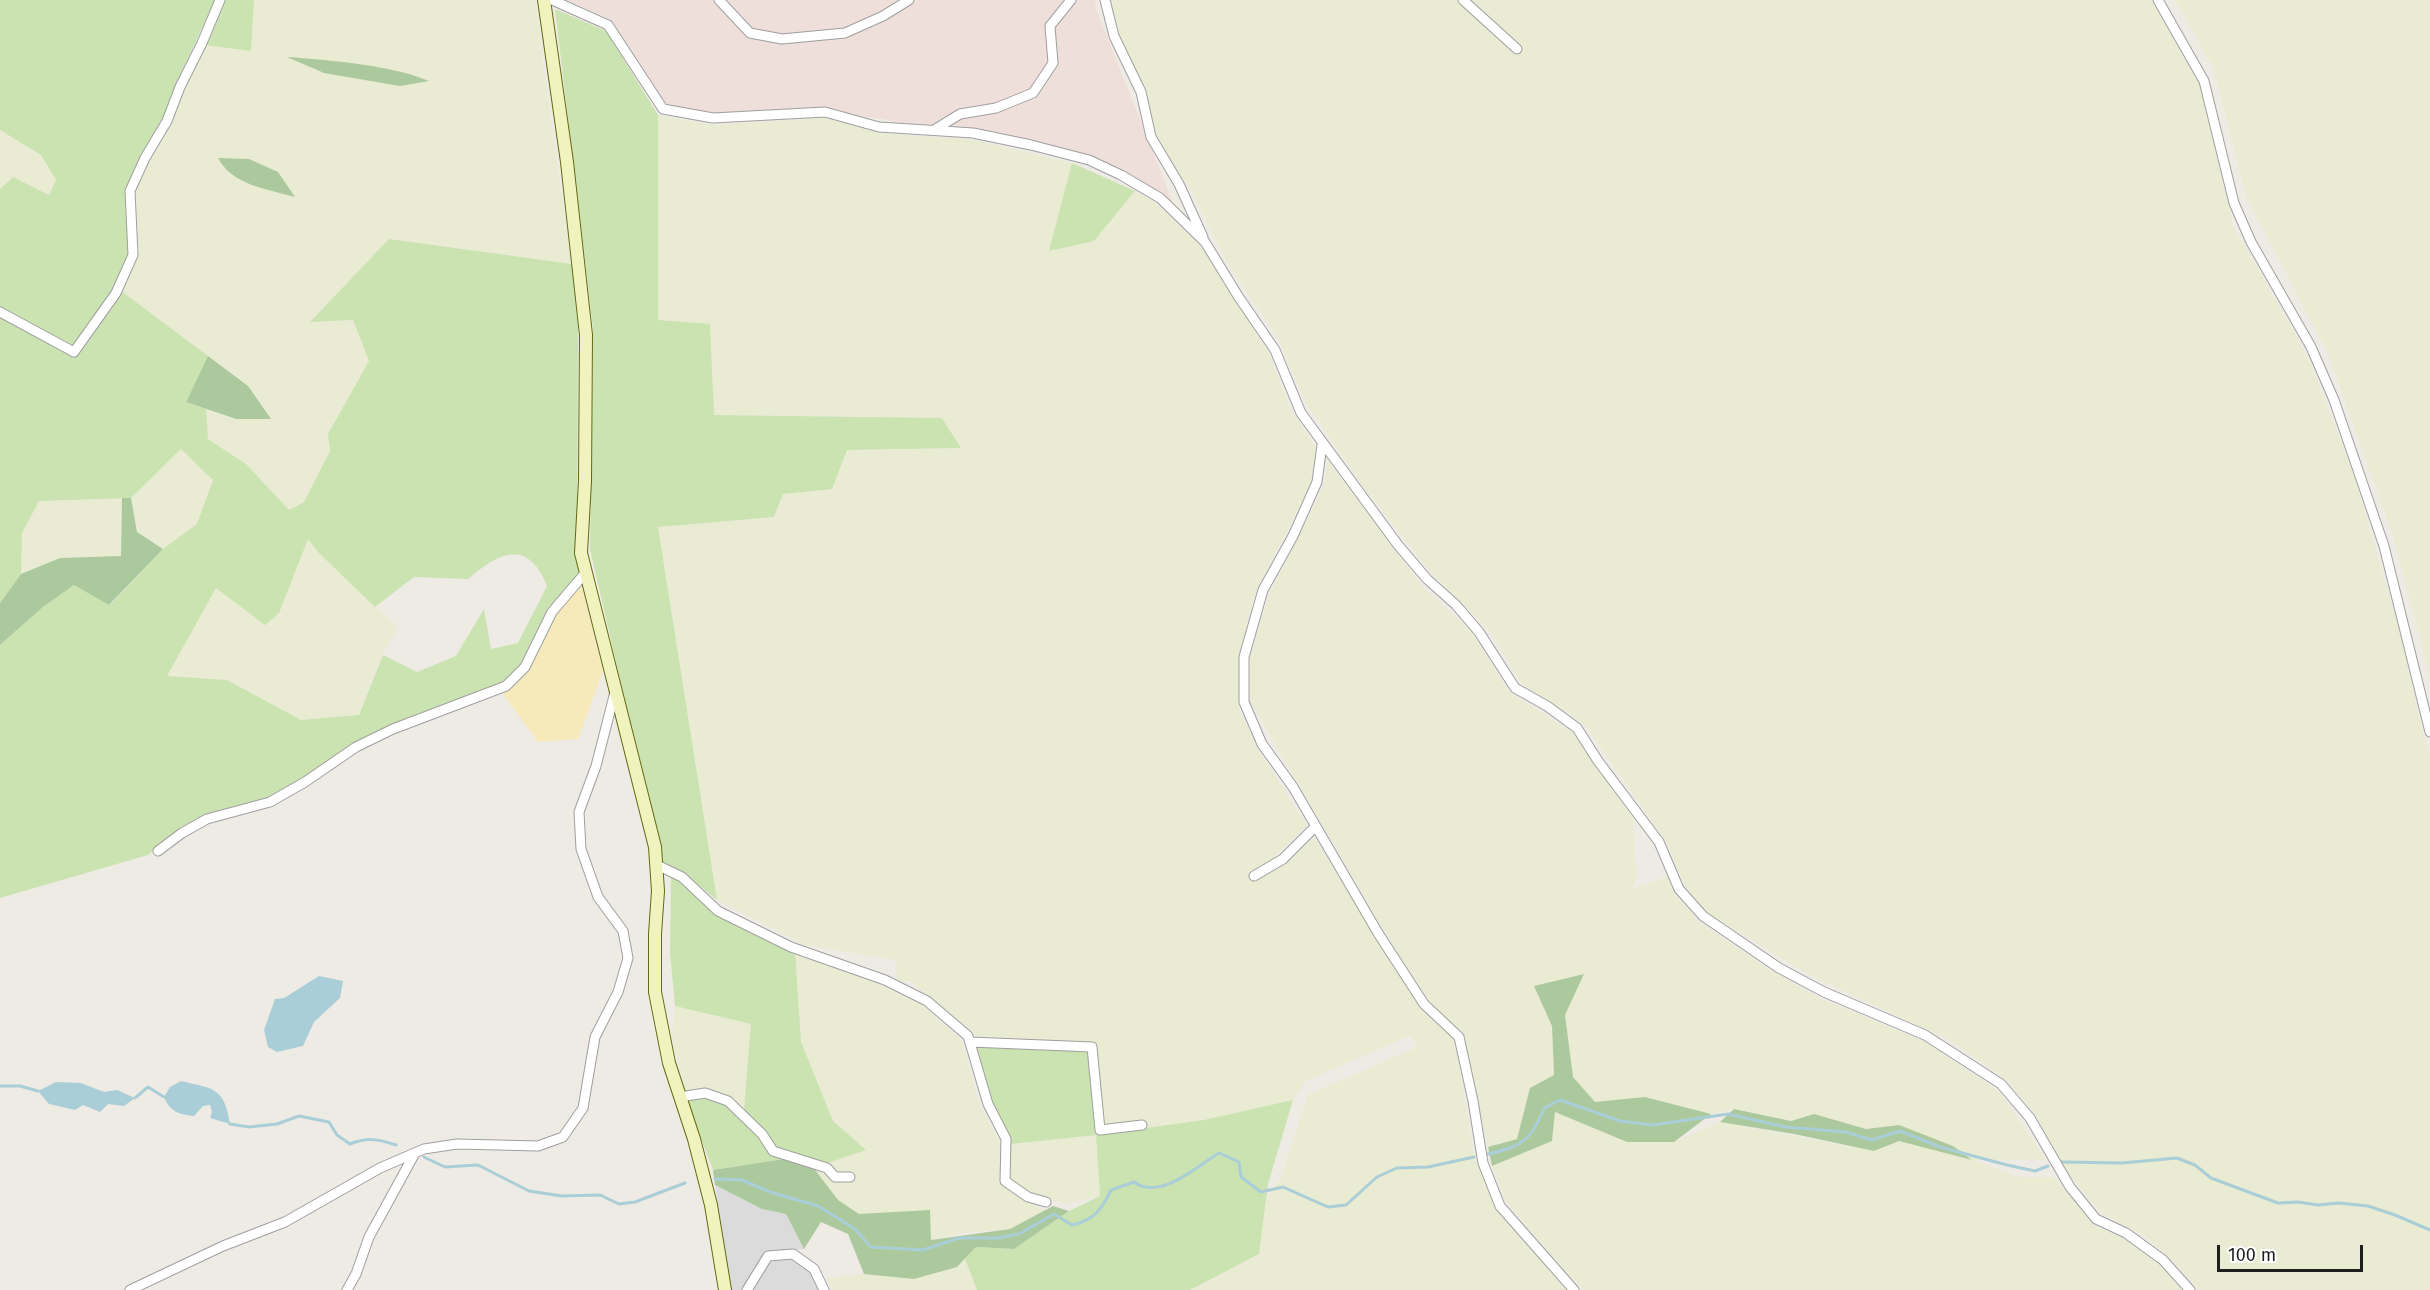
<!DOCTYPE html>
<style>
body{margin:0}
#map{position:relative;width:2430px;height:1290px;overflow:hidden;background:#eeebe5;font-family:"Fira Sans",sans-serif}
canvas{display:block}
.scale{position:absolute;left:2217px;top:1245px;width:146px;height:27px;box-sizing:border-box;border:3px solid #1e1e1e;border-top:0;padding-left:8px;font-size:18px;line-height:21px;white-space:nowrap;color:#1e1e1e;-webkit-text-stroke:4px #fff;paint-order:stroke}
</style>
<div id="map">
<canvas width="2430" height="1290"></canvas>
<div class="scale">100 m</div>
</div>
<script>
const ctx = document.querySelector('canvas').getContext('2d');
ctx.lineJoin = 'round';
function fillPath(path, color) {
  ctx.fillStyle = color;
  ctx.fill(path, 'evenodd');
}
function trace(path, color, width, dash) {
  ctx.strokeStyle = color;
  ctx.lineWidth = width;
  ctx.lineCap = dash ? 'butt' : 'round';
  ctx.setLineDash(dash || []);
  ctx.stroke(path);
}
const residential = new Path2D(`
 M715,1185L762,1209L786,1214L804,1249L768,1252L744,1290H731Z
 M793,1256L811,1271L820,1290H751L770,1261Z`);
const military = new Path2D(`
 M567,0H1095L1096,9L1179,218L1160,198L1121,175L1031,145L922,130L884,119L825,112L713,118L665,103L610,19Z`);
const farmland = new Path2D(`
 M254,0H536L545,79L572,264L389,239L311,321L353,320L369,361L328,434L330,451L304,502L289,510L246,464L208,439L206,409L236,419L121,291L139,251L136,192L147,161L205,45L251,51Z
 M1110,0H2151L2199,84L2233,226L2309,359L2355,479L2400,632L2422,730L2430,754V1290H2199L2177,1265L2144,1235L2100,1212L2065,1169L2037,1117L2009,1082L1950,1040L1811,976L1709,914L1685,886L1666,841L1585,725L1521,683L1489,630L1430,571L1366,490L1304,400L1278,338L1226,261L1191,189L1151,137L1147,88L1114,36Z
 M2175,0H2430V679L2395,541L2327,351L2246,197L2213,67Z
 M658,115L713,125L824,118L884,134L969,139L1072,163L1050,250L1094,241L1135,191L1156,204L1200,245L1268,352L1292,413L1315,446L1313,480L1254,594L1239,657V710L1258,750L1307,826L1274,857L1281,867L1313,836L1375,935L1428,1009L1453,1040L1458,1059L1473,1150L1496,1210L1566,1290H1190L1259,1254L1266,1199L1281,1178L1308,1095L1417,1047L1411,1035L1306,1081L1293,1100L1204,1120L1103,1136L1094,1043L978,1036L910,981H897L896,960L805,945L717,900L658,527L774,517L783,494L832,488L847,450L961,448L942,418L713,415L710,324L658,321Z
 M0,130L41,155L56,180L49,195L13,177L0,189Z
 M181,449L213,480L198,524L163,549L137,532L131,498Z
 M1328,461L1421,585L1471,632L1509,692L1573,733L1633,818L1636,880L1631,890L1666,877L1677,897L1699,922L1768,969L1821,999L1924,1041L1999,1091L2046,1160H1974L2019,1177H2054L2093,1225L2123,1238L2159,1265L2182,1290H1584L1563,1269L1506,1201L1492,1166L1552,1141L1555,1112L1627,1142H1674L1720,1122L1874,1151L1899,1141L1970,1159L1899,1125L1866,1129L1814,1114L1792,1121L1734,1109L1711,1114L1645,1097L1595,1103L1573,1077L1565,1015L1583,974L1535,986L1552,1026L1554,1076L1530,1088L1517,1139L1488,1147L1464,1037L1429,1000L1394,947L1250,701V657L1269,595L1324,486Z
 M122,498L121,556L60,558L21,574L22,533L39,501Z
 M308,538L319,553L398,628L382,655L359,715L301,720L227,680L167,676L216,587L265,624L279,613Z
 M795,951L864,977L922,1005L961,1039L980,1106L1000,1143L1001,1182L1045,1211L1010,1229L961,1233L931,1240L859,1214L838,1200L813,1167L866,1150L833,1121L801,1042Z
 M675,1006L751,1024L744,1110L726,1097L704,1089L686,1091L672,1038Z
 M1096,1135L1100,1196L1064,1204L1029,1194L1009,1178L1011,1144Z
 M965,1259L977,1290H832L826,1278L864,1274L914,1279L957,1267Z`);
const grass = new Path2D(`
 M0,0H215L176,84L163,121L141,156L126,190L129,251L112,292L73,347L0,307V189L13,177L49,195L56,180L41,155L0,130Z
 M224,0H254L251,51L205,45Z
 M555,9L606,31L658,115V320L710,324L714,415L942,418L961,448L847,450L832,489L783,494L774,517L658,527L717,900L685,874L662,862L590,549L593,329Z
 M1072,163L1135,191L1094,241L1049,251Z
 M389,239L572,264L578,324L577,560L579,577L523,663L505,682L407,720L270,797L205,816L180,828L148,855L0,898V645L43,607L74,585L110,605L163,549L197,524L213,480L181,449L131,498L39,501L22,533L21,574L0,603V317L75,358L121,291L208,356L186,402L206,409L208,439L246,464L289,510L304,502L330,451L328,434L369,361L353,320L310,322ZM308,539L319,553L375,607L414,577L468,579C486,564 514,540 535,565C540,570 544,579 547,586L518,643L491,649L484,609L456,656L417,672L383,655L359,715L301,720L227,680L167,676L216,588L265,625L279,613Z
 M671,877L681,882L717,915L795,951L801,1042L833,1121L866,1150L822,1165L777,1150L768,1133L744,1110L751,1024L675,1006L670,953Z
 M974,1046L1088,1050L1096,1135L1204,1120L1293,1100L1268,1184L1259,1254L1190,1290H977L965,1259L976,1247L1014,1249L1069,1211L1100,1196L1096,1135L1011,1144L991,1104Z
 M706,1097L728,1105L784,1159L713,1170L687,1101Z`);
const forest = new Path2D(`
 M287,57C328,60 392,65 429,81L400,86L324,73Z
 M218,158L249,159L278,172L295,197C267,189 232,185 218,158Z
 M208,356L248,386L271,419H236L186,402Z
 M122,498H131L137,532L163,549L109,605L74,585L43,607L0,645V603L21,574L60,558L121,556Z
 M1584,974L1565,1015L1573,1077L1595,1102L1645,1097L1711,1114L1674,1142H1627L1555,1112L1552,1141L1492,1166L1488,1147L1517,1139L1530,1088L1554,1075L1552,1026L1534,986Z
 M1734,1109L1791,1121L1814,1114L1866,1129L1899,1125L1953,1146L1972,1160L1899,1141L1874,1151L1794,1134L1720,1122Z
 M784,1159L813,1167L838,1200L859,1214L930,1210L931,1240L1010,1229L1053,1206L1069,1211L1014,1249L976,1247L957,1267L914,1279L864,1274L848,1234L821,1222L804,1249L786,1214L762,1209L715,1185L713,1170Z`);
const sand = new Path2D(`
 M580,581L603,671L578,739L538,742L503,694L526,672L554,613Z`);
const water = new Path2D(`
 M319,976L343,981L340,998L314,1022L303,1046L277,1052L268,1047L264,1030L275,999L284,998Z
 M181,1081C214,1089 224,1087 230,1124L210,1118L212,1112L210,1105L203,1106L194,1116C180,1115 169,1111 164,1097L170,1087Z
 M56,1082L81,1083L104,1092L117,1090L135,1098L124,1106L108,1104L100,1112L83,1105L75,1110L49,1104L38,1091Z`);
const stream = new Path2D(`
 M0,1086H20L38,1091
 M135,1098L148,1087L164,1097
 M230,1124L249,1127L277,1124L299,1116L329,1122L337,1135L350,1144C368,1137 378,1139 396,1145
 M1488,1154C1521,1146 1531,1142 1544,1108L1560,1100L1620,1121L1653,1125L1728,1114L1786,1127L1846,1132L1872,1140L1900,1131L1940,1147L2007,1165L2035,1171L2048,1166
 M424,1157L445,1167L478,1165L529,1191L562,1196L600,1195L619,1204L635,1202L685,1183
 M2061,1162L2122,1163L2177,1158L2195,1165L2211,1178L2278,1203L2298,1202L2318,1205L2339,1203L2368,1206L2395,1215L2430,1230
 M715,1179L742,1180L770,1192L818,1206L855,1229L871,1247L923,1250L959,1238H998L1019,1234L1054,1214L1072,1225C1093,1221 1102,1209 1111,1190L1134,1182C1160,1201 1196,1167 1219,1153L1239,1162L1241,1177L1261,1192L1283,1187L1328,1207L1346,1205L1377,1177L1397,1168L1428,1167L1474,1157`);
const street = new Path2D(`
 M552,0L608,25L663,109L713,118L825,112L879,127L973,133L1031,145L1089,160L1121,175L1160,198L1205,242L1238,296L1275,350L1301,413L1398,545L1427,579L1456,605L1479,632L1515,688L1547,706L1577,728L1598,761L1659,842L1679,889L1703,916L1779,968L1824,992L1925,1035L2001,1084L2030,1118L2070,1187L2096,1219L2126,1233L2163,1260L2190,1290
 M719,0L750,33L782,39L845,33L883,16L909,0
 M1105,0L1114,36L1141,92L1151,137L1179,184L1203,237
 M1463,0L1517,49
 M2158,0L2204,81L2234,203L2251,242L2311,347L2334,400L2384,546L2430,732
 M934,130L960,114L996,108L1033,93L1053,63L1050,26L1071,0
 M0,312L74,352L116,293L133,255L130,191L145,158L167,121L180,87L202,43L220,0
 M1322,445L1317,482L1293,536L1263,590L1244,657V702L1262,744L1293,787L1378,933L1424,1004L1459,1037L1473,1101L1483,1163L1500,1206L1574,1290
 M158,851L182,833L207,819L270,802L305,782L356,747L393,729L506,686L525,667L552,612L586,572
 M657,865L682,877L718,911L791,947L885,980L927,1001L968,1036L988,1104L1006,1139L1005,1181L1028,1197L1046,1202
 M1254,876L1283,859L1315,827
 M970,1042L1092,1047L1100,1130L1142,1125
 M680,1097L705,1093L728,1101L762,1134L773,1151L827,1168L835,1177H850
 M130,1290L223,1246L285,1222L380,1168L424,1149L457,1144L538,1146L563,1137L583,1108L595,1037L618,992L628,958L623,931L598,897L581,849L579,812L596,766L615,692
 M347,1290L356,1274L369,1237L415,1153
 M747,1290L768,1256L793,1254L814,1269L824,1290`);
const secondary = new Path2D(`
 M544,0L567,162L586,335L585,481L581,553L655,847L658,891L655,934V992L669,1063L694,1139L711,1205L725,1290`);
fillPath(residential, '#dcdbdb');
fillPath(military, '#eedfda');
fillPath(farmland, '#e9ebd3');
fillPath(grass, '#cae3b1');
fillPath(forest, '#acc99e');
fillPath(sand, '#f7eaba');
fillPath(water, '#aaced7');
trace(stream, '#aaced7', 3);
trace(street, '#9f9f9f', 11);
trace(secondary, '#626a10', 14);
trace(street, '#fff', 9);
trace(secondary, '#f1f3bf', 12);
</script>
